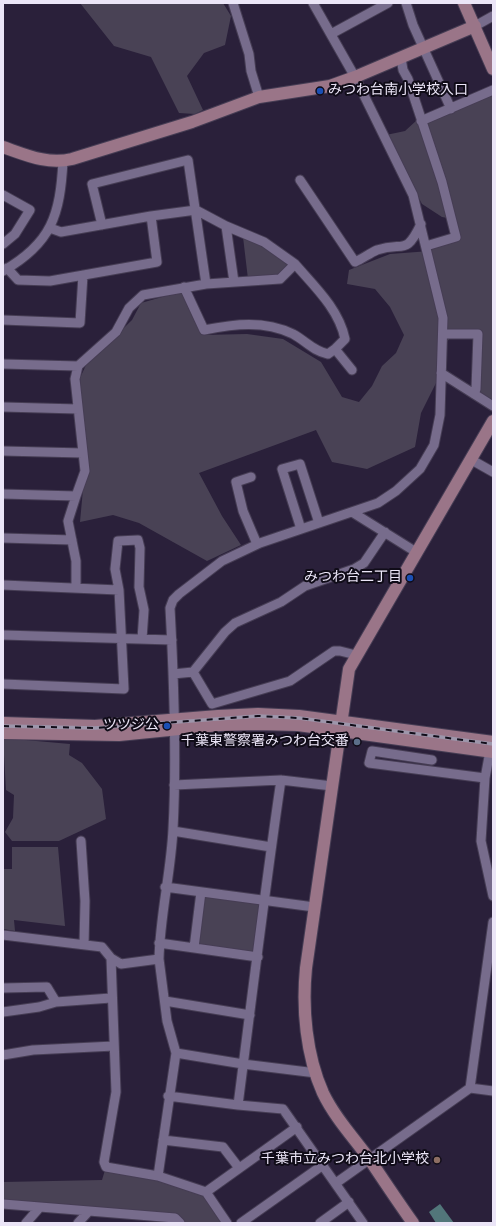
<!DOCTYPE html>
<meta charset="utf-8">
<style>
body{margin:0}
#map{position:relative;width:496px;height:1226px;overflow:hidden;background:#2a203a;font-family:Spectral,serif}
canvas{display:block}
.frame{position:absolute;inset:0;border:4px solid #ebe5f7;pointer-events:none}
</style>
<div id="map">
<canvas width="496" height="1226"></canvas>
<div class="frame"></div>
</div>
<script>
const ctx = document.querySelector('canvas').getContext('2d');
ctx.lineJoin = 'round';
function fillPath(path, color) {
  ctx.fillStyle = color;
  ctx.fill(path, 'evenodd');
}
function trace(path, color, width, dash) {
  ctx.strokeStyle = color;
  ctx.lineWidth = width;
  ctx.lineCap = dash ? 'butt' : 'round';
  ctx.setLineDash(dash || []);
  ctx.stroke(path);
}
function write(font, color, halo, rows, align = 'center') {
  ctx.font = font + ' Spectral,"Noto Sans JP",serif';
  ctx.lineWidth = 4;
  ctx.setLineDash([]);
  ctx.textBaseline = 'middle';
  ctx.strokeStyle = halo;
  ctx.fillStyle = color;
  for (const [text, x, y, turn = 0] of rows) {
    ctx.save();
    ctx.translate(x, y);
    ctx.rotate((+turn || 0) * Math.PI / 180);
    ctx.textAlign = isNaN(turn) ? turn : align;
    if (halo) ctx.strokeText(text, 0, 0);
    ctx.fillText(text, 0, 0);
    ctx.restore();
  }
}
const green = new Path2D(`
 M80,3H223L231,16L225,45L204,53L187,76L203,110L195,114L179,113L151,57L114,46Z
 M493,92V404L477,394L479,331H455L447,342L436,383L421,413L415,447L367,469L332,462L316,430L199,473L222,516L241,545L207,561L139,523L113,515L80,522L85,467L80,378L86,365L132,320L141,303L183,291L203,335L247,334L283,339L321,362L342,397L359,402L372,386L382,366L396,353L404,335L390,307L375,289L347,284L349,270L390,254L430,251L429,246L458,239L453,219L442,217L422,204L386,135L405,131L417,120L425,128L423,122Z
 M243,237L265,244L290,262L289,266L277,277L248,279Z
 M3,738L70,744L69,755L82,763L102,789L106,819L59,841H12L5,832L13,818L14,795L6,790Z
 M12,847H58L65,926L14,920L15,931L3,929V869H12Z
 M206,895L260,902L257,950L252,953L198,945L203,898Z
 M105,1170L157,1179L203,1195L223,1223H185L177,1214L3,1200V1182L102,1180Z`);
const water = new Path2D(`
 M440,1204L454,1223H436L429,1212Z`);
const street = new Path2D(`
 M233,3L249,54L251,71L259,97
 M406,3L413,25L451,109
 M475,26L493,16
 M331,34L388,3
 M401,58L403,70L408,79L442,182L456,237L426,246
 M421,121L493,90
 M300,180L355,262C362,259 370,253 377,250C404,241 405,257 421,224
 M3,195L30,210L15,234L3,244
 M102,225L92,184L188,160L206,284
 M226,226L264,242L295,264
 M50,228L61,232L151,216L196,210L226,226L234,282
 M7,268L18,280L50,281L157,262L151,216
 M3,271C52,243 60,215 63,161
 M3,320L80,323L83,275
 M443,334H478L476,389L474,394
 M335,349L352,370
 M3,364L78,366
 M441,373L493,406
 M3,407L78,409
 M3,451L83,453
 M470,459L493,472
 M251,477L236,482L243,511L257,544
 M3,494L76,496L68,521L76,561V588
 M76,496L85,471L75,379L78,366L116,332L129,308L143,295L206,284L280,279L295,264C314,286 339,309 345,339L335,349L328,354C313,351 306,341 293,334C264,320 234,324 204,330L184,287
 M352,512L416,552
 M301,529L282,469L300,464L319,523
 M3,538L72,540
 M3,585L119,590
 M3,635L172,640
 M193,672L212,704L290,681L334,651H340L356,655
 M173,674L193,672L225,632L235,623L281,602L305,586L354,569L364,563L385,532
 M3,684L124,689L119,590L115,569L118,541L138,540L140,548L139,587L144,610L142,639
 M490,751L485,778L481,841L493,896
 M432,760L372,751L369,763L485,778
 M174,785L281,780L332,786
 M173,831L271,847
 M81,841L85,901L84,945
 M165,887L314,907
 M3,935L102,947L111,958
 M159,943L258,957
 M194,948L201,892
 M3,988L47,987L56,1002
 M165,1001L250,1015
 M3,1012L39,1007L56,1002L111,998
 M176,1053L243,1064L316,1073
 M3,1055L33,1050L114,1046
 M470,1088L493,922
 M168,1096L238,1105L283,1109L363,1223
 M238,1105C252,997 265,888 281,780
 M163,1140L223,1147L239,1168
 M158,1176L176,1053L167,1021L159,959
 M336,1183L470,1088L493,1091
 M206,1192L297,1127
 M3,1204L175,1218L180,1223
 M26,1223L40,1207
 M78,1223L88,1212
 M227,1223L206,1192L158,1176L106,1167L104,1162L116,1092L111,958L121,964L159,959C160,915 171,872 173,829C177,756 174,681 170,608L173,600L179,594L222,561L260,543L378,503L396,491L420,469L434,445L440,415L443,318L413,195L355,77L313,3
 M241,1223L323,1165
 M320,1223L349,1202`);
const secondary = new Path2D(`
 M464,3L493,69
 M3,147C26,155 48,165 72,159L192,122L259,97L330,86L355,77L475,26
 M3,723L95,726L218,716L258,714L299,716L493,742
 M3,733L119,735L219,725L258,724L298,725L493,752
 M413,1223C398,1202 384,1181 370,1160C354,1138 335,1118 323,1093C306,1055 302,1008 306,968L349,669L493,421`);
const rail = new Path2D(`
 M3,726L95,728L258,716L299,718L493,744`);
const markers = [
 [320,91,4,"#1a4fb4"],
 [410,578,4,"#1a4fb4"],
 [167,726,4,"#1a4fb4"],
 [357,742,4,"#5c6f8a"],
 [437,1160,4,"#8d6e63"]
];
const poiNames = [
 ["みつわ台南小学校入口",328,91,"left"],
 ["みつわ台二丁目",402,578],
 ["ツツジ公",159,726],
 ["千葉東警察署みつわ台交番",349,742],
 ["千葉市立みつわ台北小学校",429,1160]
];
fillPath(green, '#494255');
fillPath(water, '#52767a');
trace(street, '#463d54', 11);
trace(secondary, '#463d54', 14);
trace(street, '#776c8c', 9);
trace(secondary, '#9a7588', 12);
trace(rail, '#9d96ab', 3.5);
trace(rail, '#100c18', 2, [6]);
for (const [x, y, r, color] of markers) {
  const dot = new Path2D();
  dot.arc(x, y, r, 0, 2 * Math.PI);
  ctx.fillStyle = color;
  ctx.fill(dot);
  trace(dot, '#100c18', 1.5);
}
write('14px', '#ebe5f7', '#100c18', poiNames, 'right');
</script>
